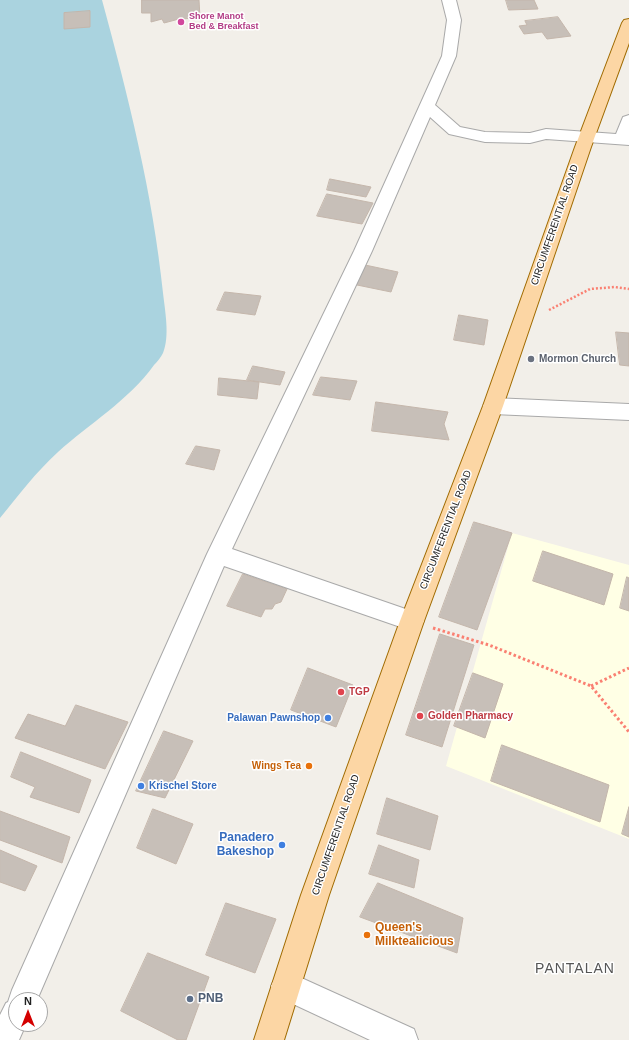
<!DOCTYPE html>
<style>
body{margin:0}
#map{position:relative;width:629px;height:1040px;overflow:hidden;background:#f2efe9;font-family:Helvetica,sans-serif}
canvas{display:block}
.north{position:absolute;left:8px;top:992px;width:40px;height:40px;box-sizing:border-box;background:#fff;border:1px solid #a7a7a7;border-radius:50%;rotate:0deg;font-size:11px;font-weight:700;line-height:16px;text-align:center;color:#222}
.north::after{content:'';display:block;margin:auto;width:14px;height:18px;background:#d40000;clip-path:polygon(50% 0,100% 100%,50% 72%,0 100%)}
</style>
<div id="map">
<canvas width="629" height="1040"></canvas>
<div class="north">N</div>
</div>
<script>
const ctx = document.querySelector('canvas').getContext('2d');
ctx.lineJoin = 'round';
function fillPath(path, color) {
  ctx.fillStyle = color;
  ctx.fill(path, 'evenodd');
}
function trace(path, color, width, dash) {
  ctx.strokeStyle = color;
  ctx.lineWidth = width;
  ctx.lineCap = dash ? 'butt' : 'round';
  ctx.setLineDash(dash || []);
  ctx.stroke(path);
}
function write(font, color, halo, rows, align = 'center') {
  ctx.font = font + ' Helvetica,sans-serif';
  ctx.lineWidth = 3;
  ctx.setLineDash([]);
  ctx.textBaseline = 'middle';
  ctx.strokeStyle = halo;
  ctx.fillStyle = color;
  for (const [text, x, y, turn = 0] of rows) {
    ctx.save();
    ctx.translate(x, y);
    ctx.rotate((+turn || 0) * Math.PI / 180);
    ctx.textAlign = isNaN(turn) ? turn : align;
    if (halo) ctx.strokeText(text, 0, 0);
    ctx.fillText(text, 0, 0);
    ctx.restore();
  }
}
const education = new Path2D(`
 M512,533L629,565V839L446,766Z`);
const water = new Path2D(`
 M0,0H102C128,96 153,194 163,293C165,311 170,336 163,353C161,357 157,362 154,365C129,400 89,424 58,452C36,472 18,496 0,518Z`);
const building = new Path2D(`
 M142,0H199L200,18L179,19L164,23L162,19L151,22V13H142Z
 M506,0H534L538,9L509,10Z
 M90,11V27L64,29V13Z
 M558,17L571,36L547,39L542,32L524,34L519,26L527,25L525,21Z
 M330,179L371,187L366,197L327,190Z
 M327,194L373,203L362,224L317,216Z
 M365,265L398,272L391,292L357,285Z
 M225,292L261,296L255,315L217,310Z
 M459,315L488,320L484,345L454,340Z
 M616,332L629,333V366L620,365Z
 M253,366L285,372L280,385L247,380Z
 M321,377L357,381L350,400L313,395Z
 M219,378L259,382L257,399L218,395Z
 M376,402L448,412L444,424L449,440L372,431Z
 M196,446L220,450L214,470L186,464Z
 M474,522L512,533L477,630L439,617Z
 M543,551L613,574L604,605L533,581Z
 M243,574L287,589L281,602L275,604L272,609H265L261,617L227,606Z
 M627,577L629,578V611L620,608Z
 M440,634L474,645L442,747L406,735Z
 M308,668L353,685L336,727L291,710Z
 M473,673L503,684L485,738L454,726Z
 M76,705L128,722L105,769L15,738L28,714L65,726Z
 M164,731L193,741L165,798L136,791Z
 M502,745L609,785L600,822L491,781Z
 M21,752L91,780L79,813L30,797L35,787L11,777Z
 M387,798L438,816L430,850L377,834Z
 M629,807V837L622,834Z
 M153,809L193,824L176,864L137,848Z
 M0,811L70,837L62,863L0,840Z
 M379,845L419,860L414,888L369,874Z
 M0,850L37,866L25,891L0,882Z
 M378,883L463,918L457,953L360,917Z
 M226,903L276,919L255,973L206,955Z
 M148,953L209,977L186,1040H178L121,1011Z`);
const pathFar1 = new Path2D(`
 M549,310L590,289L615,287L629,289`);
const path = new Path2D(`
 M433,628L489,645L591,686L629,732
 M591,686L629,668`);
const minor = new Path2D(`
 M442,0H456L461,20L456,56L435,105L460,127L485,132L530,133L546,129L616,134L623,117L629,115V145L546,139L530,143L485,142L449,134L430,117L372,251L232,549L420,614L424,621L420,628L412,631L224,566L37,1000H16V1024H26L19,1040H0V1015L6,1003L8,1002L12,990L207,554L354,251L442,56L447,20Z
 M493,398L629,404V420L493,414L486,411L483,406L486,401Z
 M286,971L414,1029L418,1040H370L276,996L271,986L276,976Z`);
const major = new Path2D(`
 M629,19V43L591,147L503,406L424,621L329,895L284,1040H254L301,895L400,621L483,406L575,147L622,23L624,20Z`);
const markers = [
 [181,22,4,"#d1479c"],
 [531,359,4,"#6b7280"],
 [341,692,4,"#e0444e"],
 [420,716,4,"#e0444e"],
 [328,718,4,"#3f7fe0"],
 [309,766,4,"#e8710a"],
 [141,786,4,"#3f7fe0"],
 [282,845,4,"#3f7fe0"],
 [367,935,4,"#e8710a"],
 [190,999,4,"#5c6f8a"]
];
const farHotelnames = [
 ["Shore Manot",189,17],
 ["Bed & Breakfast",189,27]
];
const streetNames = [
 ["CIRCUMFERENTIAL ROAD",555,225,-71],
 ["CIRCUMFERENTIAL ROAD",446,530,-69],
 ["CIRCUMFERENTIAL ROAD",336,835,-71]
];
const worshipNames = [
 ["Mormon Church",539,359]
];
const healthNames = [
 ["TGP",349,692],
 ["Golden Pharmacy",428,716]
];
const shopNames = [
 ["Palawan Pawnshop",320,718],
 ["Krischel Store",149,786,"left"]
];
const foodNames = [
 ["Wings Tea",301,766]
];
const nearShopnames = [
 ["Panadero",274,838],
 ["Bakeshop",274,852]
];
const nearFoodnames = [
 ["Queen's",375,928],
 ["Milktealicious",375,942]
];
const nearServicenames = [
 ["PNB",198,999]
];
const nearQuarternames = [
 ["PANTALAN",575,969]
];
fillPath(education, '#ffffe5');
fillPath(water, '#aad3df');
fillPath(building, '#c7bfb8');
trace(building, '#c4b6ab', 1);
trace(minor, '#a9a9a9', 2);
trace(major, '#a06b00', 2);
trace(pathFar1, '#fa8072', 2.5, [2, 2]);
trace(path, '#fa8072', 3, [2.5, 2.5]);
fillPath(minor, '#fff');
fillPath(major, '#fcd6a4');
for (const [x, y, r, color] of markers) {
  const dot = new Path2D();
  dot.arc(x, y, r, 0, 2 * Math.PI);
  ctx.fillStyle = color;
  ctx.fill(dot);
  trace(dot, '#fff', 1.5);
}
write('bold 9px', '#b23c85', '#fff', farHotelnames, 'left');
write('10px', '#222', '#fff', streetNames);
write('bold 10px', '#5b616d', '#fff', worshipNames, 'left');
write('bold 10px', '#be3a42', '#fff', healthNames, 'left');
write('bold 10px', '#366cbe', '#fff', shopNames, 'right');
write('bold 10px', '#c56008', '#fff', foodNames, 'right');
write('bold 12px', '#366cbe', '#fff', nearShopnames, 'right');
write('bold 12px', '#c56008', '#fff', nearFoodnames, 'left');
write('bold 12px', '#4e5e75', '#fff', nearServicenames, 'left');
ctx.letterSpacing = '1px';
write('14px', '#555', '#fff', nearQuarternames);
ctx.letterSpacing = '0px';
</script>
